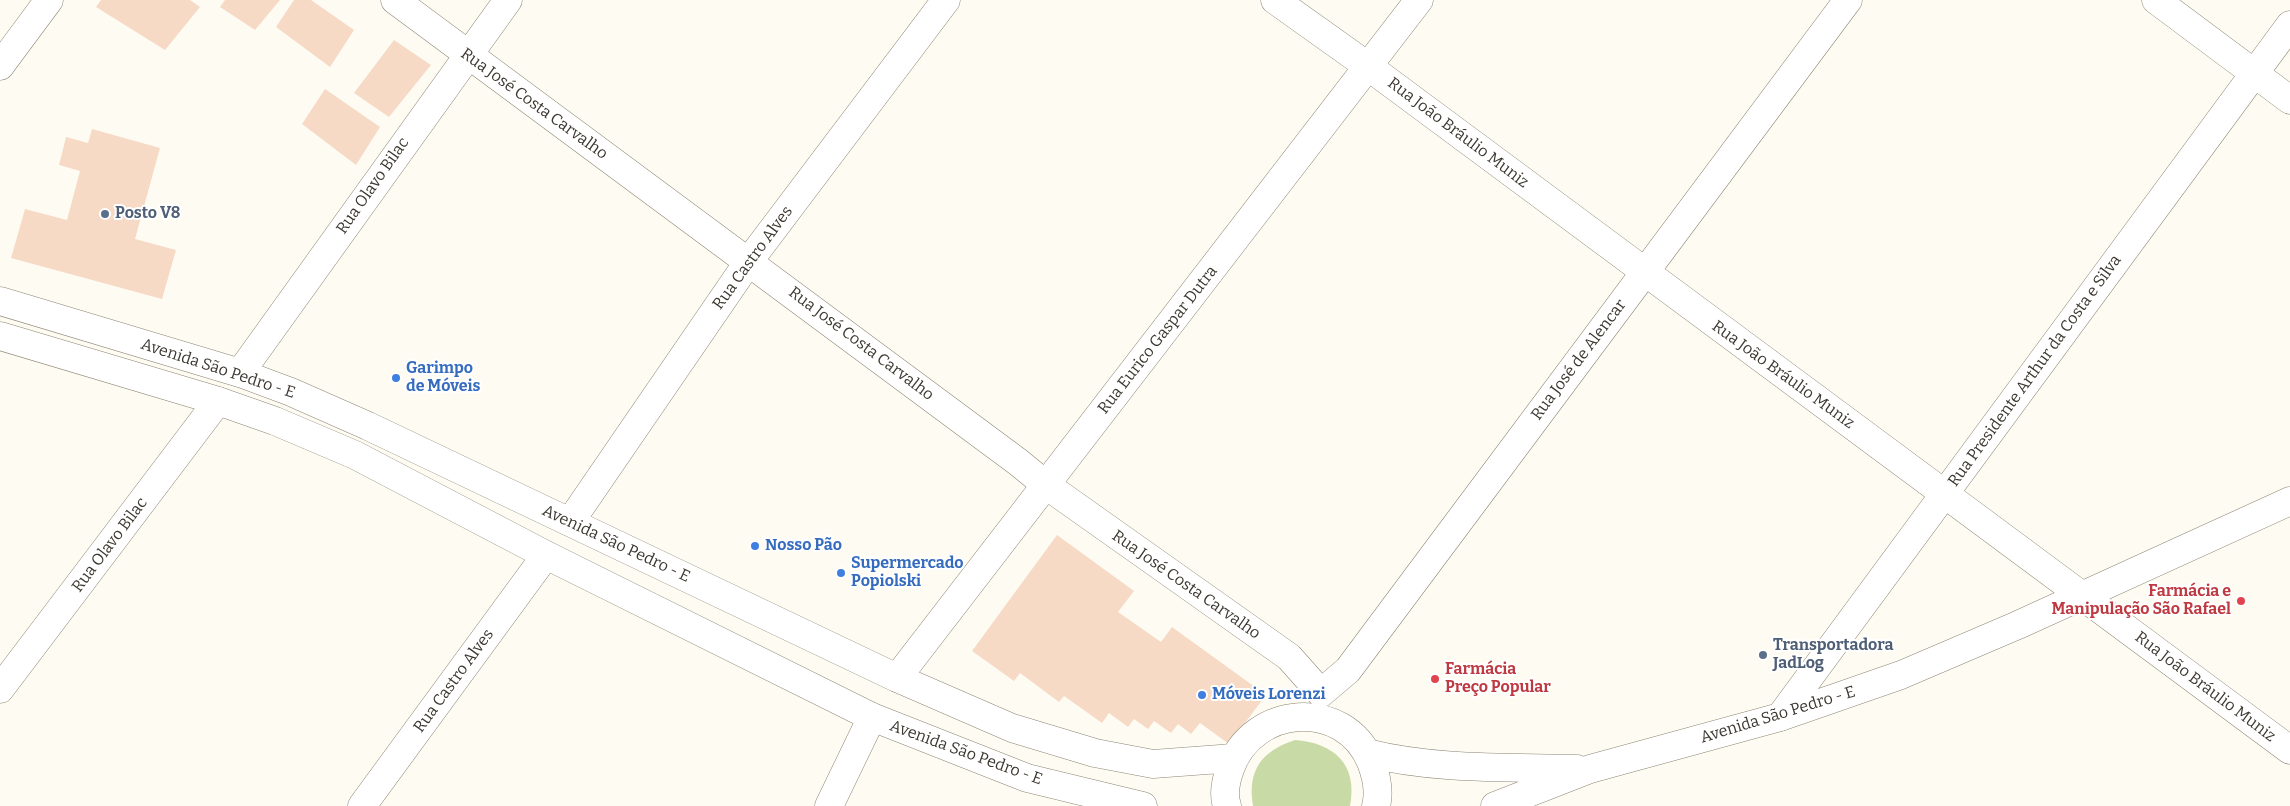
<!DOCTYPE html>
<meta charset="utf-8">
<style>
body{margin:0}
canvas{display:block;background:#fefbf3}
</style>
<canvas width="2290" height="806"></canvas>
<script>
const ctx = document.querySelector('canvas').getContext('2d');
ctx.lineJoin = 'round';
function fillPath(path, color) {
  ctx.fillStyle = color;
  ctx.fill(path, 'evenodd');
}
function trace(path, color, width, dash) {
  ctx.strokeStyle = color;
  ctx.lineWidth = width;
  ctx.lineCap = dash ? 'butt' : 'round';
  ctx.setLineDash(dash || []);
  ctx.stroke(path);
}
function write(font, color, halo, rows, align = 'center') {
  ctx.font = font + ' Bitter,serif';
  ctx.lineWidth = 4;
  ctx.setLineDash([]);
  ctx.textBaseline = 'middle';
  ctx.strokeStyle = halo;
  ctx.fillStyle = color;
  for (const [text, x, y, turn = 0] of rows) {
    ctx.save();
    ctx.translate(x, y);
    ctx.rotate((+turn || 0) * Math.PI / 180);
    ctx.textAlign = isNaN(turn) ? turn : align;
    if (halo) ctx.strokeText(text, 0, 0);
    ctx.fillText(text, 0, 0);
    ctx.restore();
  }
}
const green = new Path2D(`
 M1295,740C1334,743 1358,764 1350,806H1253C1247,771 1261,751 1295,740Z`);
const building = new Path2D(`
 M101,0H190L200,7L165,50L96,7Z
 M225,0H280L255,30L220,7Z
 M294,0H311L354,30L330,67L276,27Z
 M394,40L431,65L389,117L354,93Z
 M325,89L380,127L356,165L302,124Z
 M92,129L160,148L135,239L176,250L162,299L11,258L25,209L67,220L80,171L59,165L66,137L88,143Z
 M1057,535L1134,591L1118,612L1161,642L1172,627L1266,695L1229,744L1200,723L1191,734L1178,724L1171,733L1154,721L1148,729L1134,719L1128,727L1109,713L1102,723L1064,696L1059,702L1020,673L1014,681L972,651Z`);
const street = new Path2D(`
 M395,0L1018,462L1046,485L1289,657L1321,693
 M1275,0L1369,67L2290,750
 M2156,0L2290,100
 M240,373L508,0
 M570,522L749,261L946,0
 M897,678L1419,0
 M0,689L218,401
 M1321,693L1348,670L1848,0
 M1780,717L2290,25
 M362,806L546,555
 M829,806L872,717`);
const secondary = new Path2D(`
 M0,66L49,0
 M0,301L240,373L291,392L368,426L897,678L1012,728L1095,753L1153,764L1234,758
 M0,336L218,401L275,421L355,455L546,555L872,717L1027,778L1143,806
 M1367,753C1435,770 1507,767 1577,769
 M1227,806C1223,794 1226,780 1230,769C1252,705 1344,697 1371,762C1376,775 1380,791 1376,806
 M1495,806L1590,769L1780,717L1901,675L2018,625L2290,501`);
const markers = [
 [105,214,5,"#5c6f8a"],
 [396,378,5,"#3f7fe0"],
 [755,546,5,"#3f7fe0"],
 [841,573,5,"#3f7fe0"],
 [2241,601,5,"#e0444e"],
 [1763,655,5,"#5c6f8a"],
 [1435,679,5,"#e0444e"],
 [1202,695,5,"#3f7fe0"]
];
const streetNames = [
 ["Rua José Costa Carvalho",534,104,36],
 ["Rua João Bráulio Muniz",1458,133,37],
 ["Rua Olavo Bilac",373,186,-55],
 ["Rua Castro Alves",753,258,-54],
 ["Rua Eurico Gaspar Dutra",1158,340,-52],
 ["Rua José Costa Carvalho",861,344,37],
 ["Rua José de Alencar",1579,360,-53],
 ["Avenida São Pedro - E",218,369,18],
 ["Rua Presidente Arthur da Costa e Silva",2035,371,-54],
 ["Rua João Bráulio Muniz",1783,375,36],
 ["Avenida São Pedro - E",616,544,25],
 ["Rua Olavo Bilac",110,545,-53],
 ["Rua José Costa Carvalho",1186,585,35],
 ["Rua Castro Alves",454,681,-54],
 ["Rua João Bráulio Muniz",2205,687,37],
 ["Avenida São Pedro - E",1778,715,-17],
 ["Avenida São Pedro - E",966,753,20]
];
const serviceNames = [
 ["Posto V8",115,214],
 ["Transportadora",1773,646],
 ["JadLog",1773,664]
];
const shopNames = [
 ["Garimpo",406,369],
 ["de Móveis",406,387],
 ["Nosso Pão",765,546],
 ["Supermercado",851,564],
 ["Popiolski",851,582],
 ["Móveis Lorenzi",1212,695]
];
const healthNames = [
 ["Farmácia e",2231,592],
 ["Manipulação São Rafael",2231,610],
 ["Farmácia",1445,670,"left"],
 ["Preço Popular",1445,688,"left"]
];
fillPath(green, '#c8daa5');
fillPath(building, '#f7dac5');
trace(street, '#8e8674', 29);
trace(secondary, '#8e8674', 29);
trace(street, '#fff', 28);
trace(secondary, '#fff', 28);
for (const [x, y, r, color] of markers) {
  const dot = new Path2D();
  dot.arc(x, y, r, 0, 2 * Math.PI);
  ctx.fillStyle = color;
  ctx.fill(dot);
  trace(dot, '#fff', 2);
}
write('16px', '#3c3831', '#fff', streetNames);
write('bold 16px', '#4e5e75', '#fff', serviceNames, 'left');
write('bold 16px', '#366cbe', '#fff', shopNames, 'left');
write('bold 16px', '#be3a42', '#fff', healthNames, 'right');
</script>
